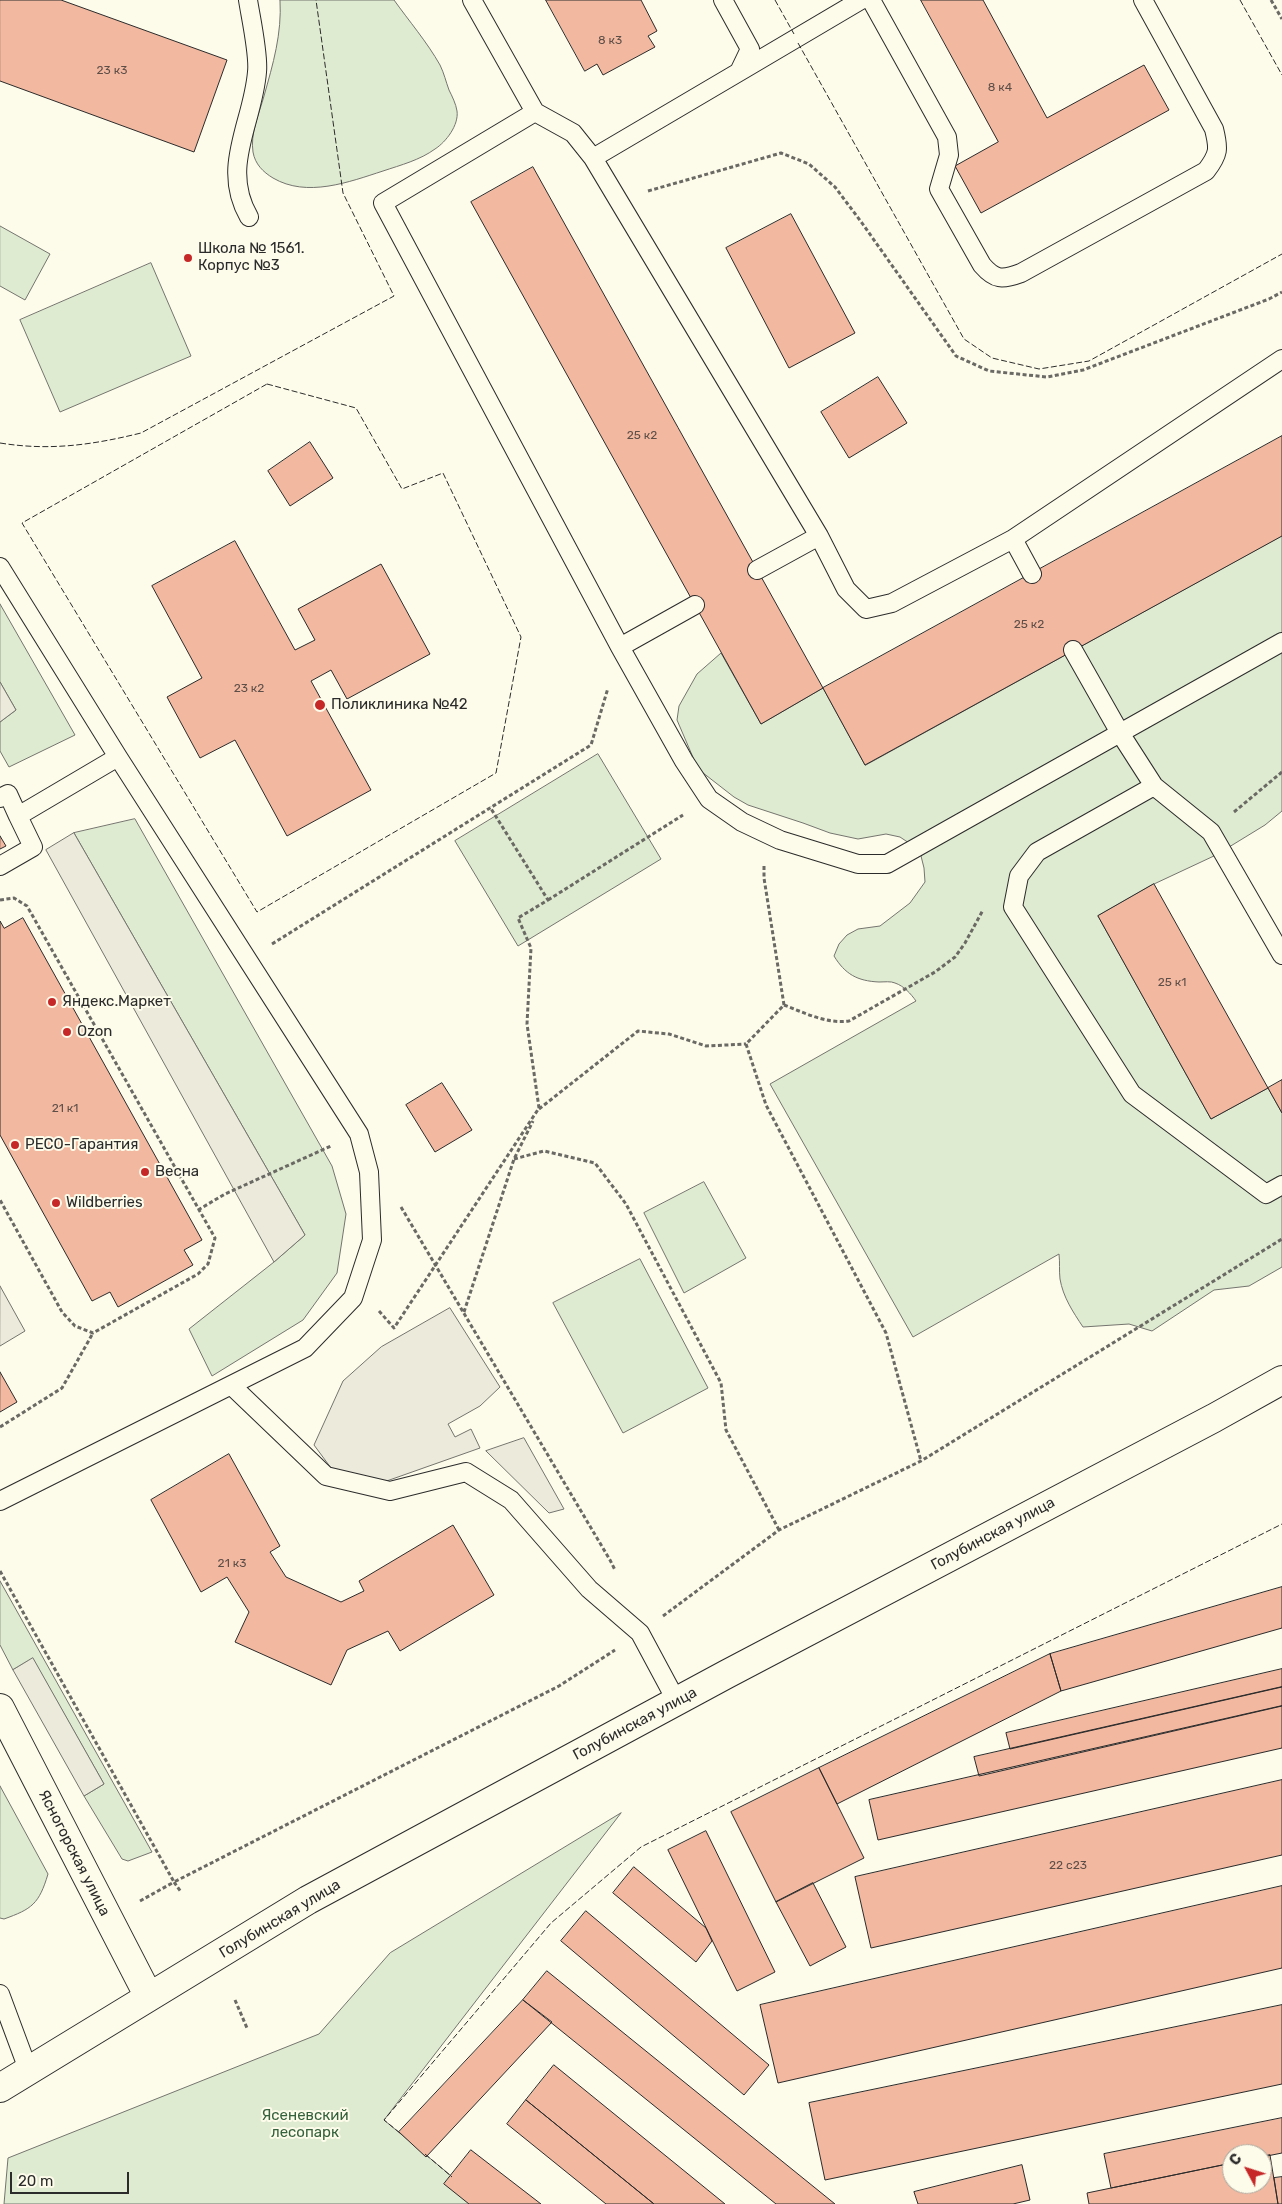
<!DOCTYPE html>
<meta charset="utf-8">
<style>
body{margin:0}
#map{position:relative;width:1282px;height:2204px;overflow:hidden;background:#fdfbea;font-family:Rubik,sans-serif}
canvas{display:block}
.north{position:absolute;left:1222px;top:2144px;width:50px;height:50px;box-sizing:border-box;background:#fdfbea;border:1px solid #a9a89e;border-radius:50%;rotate:310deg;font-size:14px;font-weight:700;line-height:20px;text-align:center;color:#2b2b2b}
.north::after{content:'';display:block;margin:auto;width:18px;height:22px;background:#c62828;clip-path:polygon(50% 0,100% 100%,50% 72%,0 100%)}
.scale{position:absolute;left:10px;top:2172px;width:119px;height:22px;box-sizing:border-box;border:2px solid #2b2b2b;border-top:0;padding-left:6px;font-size:15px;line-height:18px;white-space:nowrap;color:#2b2b2b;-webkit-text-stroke:4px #fdfbea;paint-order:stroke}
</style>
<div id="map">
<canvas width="1282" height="2204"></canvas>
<div class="north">С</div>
<div class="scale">20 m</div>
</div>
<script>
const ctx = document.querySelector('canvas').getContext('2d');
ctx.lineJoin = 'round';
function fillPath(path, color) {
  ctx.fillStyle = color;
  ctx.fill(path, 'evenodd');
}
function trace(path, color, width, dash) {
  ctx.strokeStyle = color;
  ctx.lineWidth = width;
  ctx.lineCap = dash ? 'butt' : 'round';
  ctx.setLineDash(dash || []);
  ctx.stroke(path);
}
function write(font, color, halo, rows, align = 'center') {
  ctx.font = font + ' Rubik,sans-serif';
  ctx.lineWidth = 4;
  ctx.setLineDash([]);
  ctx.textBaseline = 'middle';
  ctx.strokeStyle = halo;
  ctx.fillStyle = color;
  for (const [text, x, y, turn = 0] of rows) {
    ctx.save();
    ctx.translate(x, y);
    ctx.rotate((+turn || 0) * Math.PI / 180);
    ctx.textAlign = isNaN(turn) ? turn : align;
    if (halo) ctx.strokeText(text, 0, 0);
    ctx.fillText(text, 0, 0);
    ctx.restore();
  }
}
const green = new Path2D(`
 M280,0H394C409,21 427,42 440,65C444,73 446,82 449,90C452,96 456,104 457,111C459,125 446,142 435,149C420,160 401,165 383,171C349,182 307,198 273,178C263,172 255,164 253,152C250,134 259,114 264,96C273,64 282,34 280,0Z
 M0,226L50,254L25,300L0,286Z
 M151,263L191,356L60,412L20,320Z
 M1282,536V811L1265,825L1216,855L1154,884L1098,916L1211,1119L1268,1088L1282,1113V1267L1249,1286L1214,1290L1152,1331L1129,1324L1083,1327C1073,1312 1063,1297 1060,1279C1059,1271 1060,1262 1059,1254L913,1337L770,1084L916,1001C911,994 904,986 895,983C891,981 884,982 879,982C857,981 845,974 834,956L839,944L847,935L858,929L880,926L910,903L925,882L924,868L921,856L912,845L900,837L886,834L858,839L830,833L803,823L748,805L734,797L698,769L677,720L679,706L697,674L721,653L761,724L823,688L865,765Z
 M0,604L75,735L9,767L0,751V722L16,710L0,682Z
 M598,754L661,859L518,946L455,841Z
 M135,819L332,1166L346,1214L337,1273L303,1320L212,1376L189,1329L274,1262L305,1235L74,833Z
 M704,1182L746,1258L684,1293L644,1213Z
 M640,1259L708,1388L623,1433L553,1303Z
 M0,1581L152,1852L128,1861L122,1859L84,1796L104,1784L33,1659L13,1670L0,1645Z
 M0,1786L48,1874C39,1904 32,1909 4,1919L0,1918Z
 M621,1813L384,2120L485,2204H4L8,2158L319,2034L390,1953Z`);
const parking = new Path2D(`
 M0,682L16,710L0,722Z
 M74,833L305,1235L274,1262L46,850Z
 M0,1286L25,1331L0,1346Z
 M450,1308L500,1387L480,1406L448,1424L455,1437L471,1429L480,1448L381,1483L334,1472L314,1445L343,1381L381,1347Z
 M524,1438L564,1509L549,1513L486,1451Z
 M33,1658L104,1784L84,1796L13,1670Z`);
const building = new Path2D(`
 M0,0H61L227,60L194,152L0,81Z
 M546,0H641L657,31L648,36L655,47L603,75L597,64L585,71Z
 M921,0H983L1047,118L1144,65L1169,110L981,213L955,166L998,142Z
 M533,167L823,688L761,724L471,202Z
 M791,214L855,333L789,368L726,248Z
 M878,377L907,423L849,458L821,412Z
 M1282,436V536L865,765L823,688Z
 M310,442L333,478L290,506L268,471Z
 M235,541L295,650L315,640L298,609L381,564L430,654L347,699L331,670L311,681L371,790L287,836L235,740L200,758L167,697L202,678L152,586Z
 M0,836L6,846L0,849Z
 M1154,884L1268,1088L1211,1119L1098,916Z
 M23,918L202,1240L184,1250L193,1265L118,1307L110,1292L92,1301L0,1135V921L4,928Z
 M1282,1080V1113L1268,1088Z
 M442,1083L472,1130L435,1152L406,1105Z
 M0,1372L17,1402L0,1412Z
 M229,1454L280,1546L270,1552L286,1577L341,1602L364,1591L359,1581L453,1525L494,1595L400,1651L388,1631L347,1650L331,1685L235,1642L249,1612L227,1577L201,1592L151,1500Z
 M1282,1587V1628L1061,1691L1050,1654Z
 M1050,1654L1061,1691L837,1804L819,1768Z
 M1282,1669V1687L1010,1749L1006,1733Z
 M1282,1687V1706L979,1776L974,1757Z
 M1282,1706V1748L878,1840L869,1800Z
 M819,1768L864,1858L776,1902L731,1812Z
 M1282,1780V1855L871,1948L855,1877Z
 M706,1831L775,1972L737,1991L668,1850Z
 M634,1867L706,1928L712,1941L696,1962L613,1893Z
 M813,1883L846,1947L810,1966L776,1902Z
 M1282,1886V1968L778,2083L760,2005Z
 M586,1911L769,2065L744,2095L561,1941Z
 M547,1971L835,2204H776L523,2000Z
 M523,2000L552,2022L426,2157L399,2132Z
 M1282,2005V2084L825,2180L809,2103Z
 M554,2065L725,2204H654L526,2100Z
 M526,2100L654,2204H606L507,2124Z
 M1282,2118V2153L1262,2157V2154H1232V2163L1111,2188L1104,2154Z
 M471,2150L541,2204H469L444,2184Z
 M1270,2155L1278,2204H1089L1087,2193L1232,2163V2184H1262V2157Z
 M1022,2165L1030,2200L1013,2204H918L914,2192Z
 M1282,2177V2204H1278L1274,2178Z`);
const path = new Path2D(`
 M1271,0L1282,19
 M648,191L781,153L809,164L835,187L862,223L956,356L989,371L1047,377L1083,370L1269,299L1282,292
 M1234,812L1282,772
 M764,866V878L784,1005L746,1044L766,1105L886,1333L921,1461
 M0,900L14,898L27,906L215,1238L208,1264L198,1274L93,1333L75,1326L62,1312L0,1200
 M548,900L683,815
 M272,944L591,745L608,688
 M784,1005C805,1013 826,1024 849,1021L935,972L955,957L965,943L983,910
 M539,1109L638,1031L669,1034L706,1046L746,1044
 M514,1159L544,1151L595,1163L626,1204L721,1383L726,1430L779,1530
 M401,1207L610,1560L615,1570
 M198,1210L225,1194L331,1146
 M379,1311L394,1328L539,1108L527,1024L531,948L518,918L548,900L490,807
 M464,1312L514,1159L533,1121
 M0,1427L62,1388L93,1333
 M0,1571L174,1882L559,1686L615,1650
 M663,1616L779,1530L921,1461L1282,1239
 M140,1901L174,1882L181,1892
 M235,2000L247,2028`);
const lane = new Path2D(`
 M248,0C251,19 259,55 257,72C253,123 220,167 249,217
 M472,0L535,112L573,133L593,158L819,536L846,589L866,609L892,603L1013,539L1032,574
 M871,0L947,137L949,155L939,189L982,265C995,280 1002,280 1021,273L1206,171C1219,154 1219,149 1214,129L1143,0
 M739,72L861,0
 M535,112L383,203L620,647L684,761L709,799L742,822L780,840L858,864H887L1120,733L1073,650
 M593,158L739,72L750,49L723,0
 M1013,539L1282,359
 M0,567L118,757L359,1134L369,1172L372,1240L353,1298L305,1348L0,1501
 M757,570L819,536
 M620,647L695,605
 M1154,786L1120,733L1282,642
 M0,798L8,794L18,816L118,757
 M0,866L33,847L18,816
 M1282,955L1211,832L1154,786L1037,852L1019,876L1013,907L1132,1094L1266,1194L1282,1185
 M232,1386L326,1476L390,1491L466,1472L511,1500L589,1589L640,1633L677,1702
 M0,1994L29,2072`);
const secondary = new Path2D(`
 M0,1708L149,1997
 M0,2088L308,1900L727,1674L1214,1418L1282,1380`);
const fence = new Path2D(`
 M775,0L794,34
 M1240,0L1282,75
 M798,43L964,339L992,358L1039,369L1089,361L1282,254
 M267,384L356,408L402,489L443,473L521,637L496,773L257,912L22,523Z
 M0,443C50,451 92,445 141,433L394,296L343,193L316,0
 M400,2133L384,2120L551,1923L641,1847L1282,1524
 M425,2154L452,2177`);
const markers = [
 [188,258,5,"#c62828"],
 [320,705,6,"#c62828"],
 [52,1002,5,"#c62828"],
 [67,1032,5,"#c62828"],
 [15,1145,5,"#c62828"],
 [145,1172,5,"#c62828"],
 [56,1203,5,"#c62828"]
];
const numberNames = [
 ["8 к3",610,41],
 ["23 к3",112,71],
 ["8 к4",1000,88],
 ["25 к2",642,436],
 ["25 к2",1029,625],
 ["23 к2",249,689],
 ["25 к1",1172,983],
 ["21 к1",65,1109],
 ["21 к3",232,1564],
 ["22 с23",1068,1866]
];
const poiNames = [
 ["Школа № 1561.",198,249],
 ["Корпус №3",198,266],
 ["Поликлиника №42",331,705],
 ["Яндекс.Маркет",62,1002],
 ["Ozon",77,1032],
 ["РЕСО-Гарантия",25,1145],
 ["Весна",155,1172],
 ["Wildberries",66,1203]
];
const streetNames = [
 ["Голубинская улица",993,1534,-28],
 ["Голубинская улица",635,1724,-28],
 ["Ясногорская улица",74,1853,63],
 ["Голубинская улица",280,1919,-31]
];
const parkNames = [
 ["Ясеневский",305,2116],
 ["лесопарк",305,2133]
];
fillPath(green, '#deebd1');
trace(green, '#74746e', 1);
fillPath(parking, '#eceadb');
trace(parking, '#74746e', 1);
fillPath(building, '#f2b8a0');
trace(building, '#2b2b2b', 1);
trace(lane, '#2b2b2b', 20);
trace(secondary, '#2b2b2b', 30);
trace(path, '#6a6964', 3, [4, 2.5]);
trace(lane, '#fdfbea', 18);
trace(secondary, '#fdfbea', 28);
trace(fence, '#2b2b2b', 1, [6, 2.5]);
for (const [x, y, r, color] of markers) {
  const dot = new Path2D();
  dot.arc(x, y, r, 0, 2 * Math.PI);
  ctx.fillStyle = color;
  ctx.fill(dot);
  trace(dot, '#fdfbea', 2);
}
write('12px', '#5d4e48', null, numberNames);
write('15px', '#2b2b2b', '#fdfbea', poiNames, 'left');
write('15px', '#2b2b2b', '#fdfbea', streetNames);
write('15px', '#34623c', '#fdfbea', parkNames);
</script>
